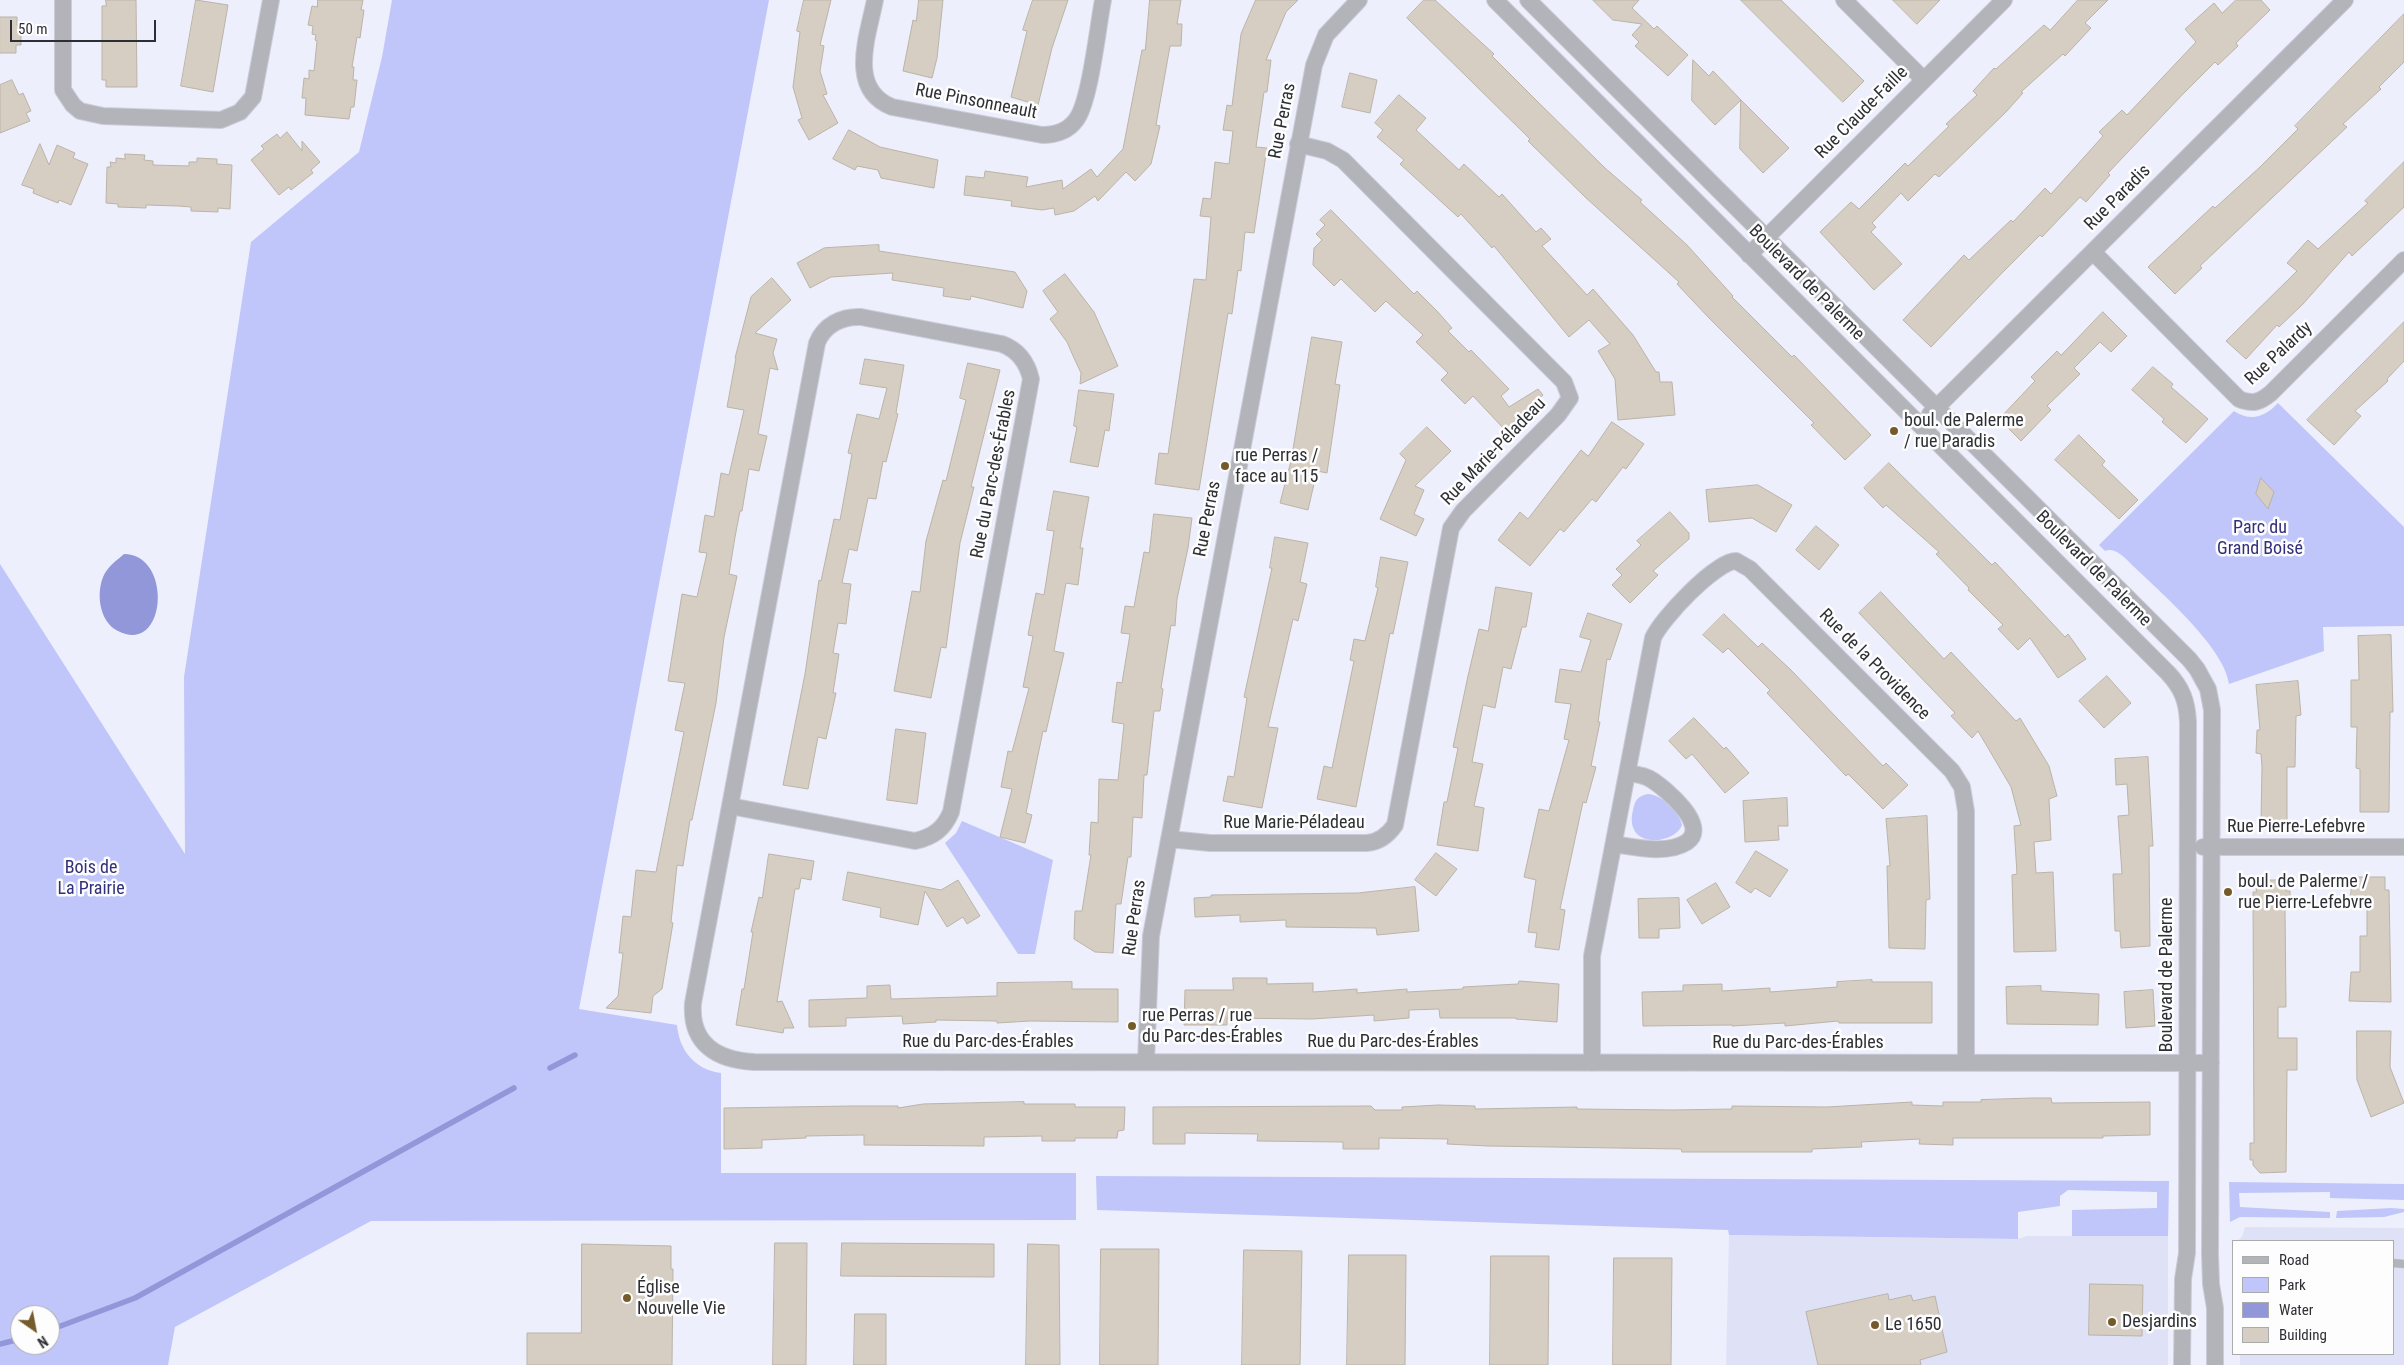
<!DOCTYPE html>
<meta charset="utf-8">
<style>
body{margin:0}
#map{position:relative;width:2404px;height:1365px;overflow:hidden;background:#edeffd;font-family:"Roboto Condensed",sans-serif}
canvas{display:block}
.legend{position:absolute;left:2232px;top:1240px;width:162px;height:115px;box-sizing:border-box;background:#fdfdfd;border:1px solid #aaabad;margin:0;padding:6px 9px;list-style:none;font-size:15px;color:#2e2f34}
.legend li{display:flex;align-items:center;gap:10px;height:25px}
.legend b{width:25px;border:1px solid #aaabad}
.north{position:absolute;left:10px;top:1305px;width:50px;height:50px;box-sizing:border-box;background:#fdfdfd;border:1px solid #aaabad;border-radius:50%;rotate:147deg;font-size:14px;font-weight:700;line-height:20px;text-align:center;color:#2e2f34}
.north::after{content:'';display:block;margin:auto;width:18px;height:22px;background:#755a2c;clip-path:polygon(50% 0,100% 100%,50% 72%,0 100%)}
.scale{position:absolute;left:10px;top:20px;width:146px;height:22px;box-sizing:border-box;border:2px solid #2e2f34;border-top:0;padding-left:6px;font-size:15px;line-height:18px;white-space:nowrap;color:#2e2f34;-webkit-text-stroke:4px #fdfdfd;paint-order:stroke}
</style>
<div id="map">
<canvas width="2404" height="1365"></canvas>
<ul class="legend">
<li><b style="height:6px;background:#b3b4ba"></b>Road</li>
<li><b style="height:14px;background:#c0c6fa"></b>Park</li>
<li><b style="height:14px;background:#9197d8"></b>Water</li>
<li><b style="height:14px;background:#d6cec2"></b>Building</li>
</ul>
<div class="north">N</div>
<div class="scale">50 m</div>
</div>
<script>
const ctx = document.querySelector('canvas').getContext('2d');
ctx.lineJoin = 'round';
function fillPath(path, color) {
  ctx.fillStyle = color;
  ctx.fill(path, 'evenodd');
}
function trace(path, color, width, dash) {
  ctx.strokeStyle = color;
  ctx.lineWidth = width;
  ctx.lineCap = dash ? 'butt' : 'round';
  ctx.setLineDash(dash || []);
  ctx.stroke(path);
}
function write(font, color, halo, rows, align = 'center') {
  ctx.font = font + ' "Roboto Condensed",sans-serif';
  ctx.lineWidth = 5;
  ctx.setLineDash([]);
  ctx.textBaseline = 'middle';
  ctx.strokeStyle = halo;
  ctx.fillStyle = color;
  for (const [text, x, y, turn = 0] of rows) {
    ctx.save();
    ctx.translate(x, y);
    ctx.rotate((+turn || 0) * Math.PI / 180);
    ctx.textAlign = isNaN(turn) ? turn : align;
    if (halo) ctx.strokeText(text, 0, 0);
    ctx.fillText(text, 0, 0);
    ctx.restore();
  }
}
const built = new Path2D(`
 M2245,1227L2404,1228V1365H2240V1354H2393V1241H2236L2242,1237Z
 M1729,1235L2018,1239L2027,1236H2168V1365H1726Z`);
const green = new Path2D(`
 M392,0H769L579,1009L677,1025C679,1050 695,1070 721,1073V1173H1076V1220L371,1221L175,1327L168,1365H0V564L185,854L184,677L251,242L359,152L382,57ZM20,1315H50V1345H20Z
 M2278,403L2404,527V626L2323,627L2324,651L2229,684C2224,645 2154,587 2125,558C2119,553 2113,548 2105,551L2099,545L2234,411C2251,422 2265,417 2278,403Z
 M1648,794C1662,795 1679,811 1682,825C1675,845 1623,850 1633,810C1635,800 1638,796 1648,794Z
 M962,821L1053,860L1035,954H1018L945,843L956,833Z
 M1096,1176L2169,1181L2168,1236H2072V1210L2157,1208V1192L2068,1190L2060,1196V1206L2018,1212V1239L1729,1235L1728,1230L1097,1210Z
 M2229,1182L2404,1184V1200L2330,1198V1192L2239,1193L2240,1207L2330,1212V1218L2240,1217L2230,1222Z
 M2391,1208L2404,1209V1212L2384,1217L2336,1218L2337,1211Z`);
const water = new Path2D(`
 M124,554C173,554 167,656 118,631C99,622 95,591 105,573C110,565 117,560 124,554Z`);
const stream = new Path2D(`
 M550,1068L575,1055
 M50,1330L135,1298L514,1088
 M0,1344L20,1339`);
const building = new Path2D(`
 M106,0H136L137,87H106V80H102V6H106Z
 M196,0L228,5L213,92L181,86Z
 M318,0H363L361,10H364L360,38L357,37L352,67H354L353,80H357L354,107H351L349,119L305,115L306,98H302L304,78L309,79V70L314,71L317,41L315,40L316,35L312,34L313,26L308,25L312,6L317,7Z
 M804,0H831L820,45L824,46L820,71L827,94L823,95L838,123L809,140L798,120L802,118L793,87L800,32L797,31Z
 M919,0H943L937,58L932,78L903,71L913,20L916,21Z
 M1033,0H1068L1052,48L1038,105L1011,97L1027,31L1023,30Z
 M1150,0H1181L1177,24H1182L1181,46H1170L1156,125L1160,126L1151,164L1135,181L1126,172L1098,201L1095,196L1074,211L1055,215L1054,208L1042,210L1011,206L1012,201L964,195L966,176L984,178L985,171L1028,177L1026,187L1062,180L1063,189L1091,169L1097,177L1123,149L1142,50H1145Z
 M1256,0H1298L1286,12L1266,60H1271L1267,92H1264L1256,147L1267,148L1254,233L1245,232L1241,271L1238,270L1232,314L1228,313L1199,490L1155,484L1159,453L1168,454L1194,279L1206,280L1211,217L1200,216L1203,198L1211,199L1215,162L1229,164L1233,131L1223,130L1227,105L1232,106L1241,34Z
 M1424,0H1435L1494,54L1492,56L1538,102L1605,168L1642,200L1640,202L1687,245L1733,296L1732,297L1792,357L1794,355L1871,435L1845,460L1811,425L1814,423L1709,318L1677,284L1679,282L1585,197L1528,141L1530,139L1407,18Z
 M1593,0H1639L1632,8L1654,29L1657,26L1688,55L1668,76L1635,46L1639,42L1632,35L1642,24L1613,20Z
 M1741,0H1781L1864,81L1843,102Z
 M1893,0H1940L1917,24Z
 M2078,0H2108L2085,23L2091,28L2065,56L2063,54L2021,92L2023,93L2006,112L1939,177L1935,174L1908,201L1901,193L1872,223L1876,227L1871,232L1902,264L1874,290L1820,232L1851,202L1859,209L1905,163L1908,166L1949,126L1946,124L1977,95L1973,91L1994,68L1996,69L2044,25L2050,30Z
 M2236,0H2261L2270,10L2236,43L2238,46L2218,65L2215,62L2183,94L2108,173L2110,175L2086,202L2080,197L2042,237L2040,235L2002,273L1931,347L1903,320L1964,255L1969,260L2011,220L2013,222L2045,188L2051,194L2103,136L2099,132L2122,110L2127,115L2196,42L2185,29L2214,3L2222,13Z
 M2404,14V62L2379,87L2381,89L2343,124L2347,127L2200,266L2202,268L2175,294L2148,267L2213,206L2215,208L2260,167L2298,129L2295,126Z
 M0,17H17V25H21V45H16V53H0Z
 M1693,60L1709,76L1713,71L1741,100L1715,125L1692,101Z
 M1350,73L1377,80L1370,113L1342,107Z
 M12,80L19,95L23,93L31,111L26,113L30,121L0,133V85Z
 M1399,95L1426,118L1416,130L1459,170L1464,164L1499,197L1502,194L1536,232L1541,228L1551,239L1542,246L1587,295L1593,289L1633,335L1656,372H1659L1660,382H1672L1675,415L1618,420L1615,379L1598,351L1610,344L1589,320L1569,337L1494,246L1492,248L1461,214L1458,217L1400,164L1404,160L1377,137L1383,130L1375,123Z
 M1741,100L1789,148L1763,173L1740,149Z
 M849,130L880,147L938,160L934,188L881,178L878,170L857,166L855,170L833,159Z
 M287,132L302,151V141L320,162L311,170L313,173L291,190L289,187L279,195L251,160L264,149L261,146L277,134L280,138Z
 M40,144L49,165L57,145L75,153L73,158L88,164L71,205L59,200L58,203L33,193L34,189L22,185Z
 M125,154L145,155L144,160L153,161V165L189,166V162H197V158L217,159V164L232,165L230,209L218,208V212L191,211V207L178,206L146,205V208L118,207V204L106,203L107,167H111L110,162L116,163V158L125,159Z
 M2404,162V207L2352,256L2349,252L2303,304L2279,327L2277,325L2246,359L2226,341L2297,271L2287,263L2308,240L2318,249L2368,203L2365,201Z
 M1331,210L1414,294L1417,291L1437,311L1452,328L1448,331L1469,352L1471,350L1509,389L1501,396L1509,407L1538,389L1543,395L1505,430L1473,396L1465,404L1441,380L1448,373L1416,342L1423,335L1386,301L1375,312L1341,279L1334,286L1313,265L1314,248L1322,240L1316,234L1325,225L1320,220Z
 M879,245V251L1015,272L1027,291L1023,308L971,296L970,300L943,296L944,288L892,280L893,273L831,277L810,288L797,263L824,248Z
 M1065,274L1094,312L1118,366L1080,384L1081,373L1074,358L1067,342L1050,319L1058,312L1043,291Z
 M772,278L791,300L755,333L777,339L773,353L778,370L770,368L758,434L767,436L759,471L749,469L742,511H740L735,537L729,574L737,576L724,637L716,703L692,820H690L683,866L677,865L671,922L673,923L662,989L653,996L651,1013L606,1008L618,996L623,953H619L623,916L631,917L636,870L656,872L684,732L675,730L685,683L668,681L682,594L697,597L707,553L699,552L705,515L714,517L721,473L729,475L744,410L727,407L736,358H735L751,297Z
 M2103,312L2127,336L2111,352L2100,342L2074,368L2080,374L2047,406L2051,410L2021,441L1999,419L2035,381L2031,377L2057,351L2061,355Z
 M2404,322V361L2387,379L2388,381L2355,411L2361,416L2334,445L2307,420Z
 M1312,337L1342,342L1335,384L1340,385L1327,473L1317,471L1308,510L1280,503L1291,461Z
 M865,359L904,365L896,413L898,414L886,462L883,461L876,499L868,498L857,551L849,549L842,583L851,584L846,624L838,623L833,653L839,654L833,693H836L826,739L818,737L808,789L783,785L805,674L819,580L821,581L834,519L840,520L852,454L848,453L857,414L879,419L887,388L860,384Z
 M968,363L1000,370L971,487H974L960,543L946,648L941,647L931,698L894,691L912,591L920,592L926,541L943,480L946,481L966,400L960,398Z
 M2153,367L2173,384L2171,387L2208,419L2186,443L2162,422L2164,419L2132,390Z
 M1079,390L1114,394L1109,431L1105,430L1098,467L1070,462L1077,427L1074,426Z
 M1612,422L1644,444L1626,469L1623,467L1596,502L1592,499L1564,532L1560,529L1530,566L1498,540L1520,512L1528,519L1581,450L1588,456Z
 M1427,427L1451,451L1415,486L1424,490L1414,514L1424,519L1416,536L1380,519L1406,460L1400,454Z
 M2079,435L2105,461L2102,465L2138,500L2119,519L2055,460Z
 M1889,463L1992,565L1995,562L2065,637L2068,634L2086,659L2058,678L2030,638L2018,650L1998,629L2003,625L1968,590L1969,588L1936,554L1939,552L1886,505L1883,508L1864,488Z
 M2261,478L2274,492L2268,509L2256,494Z
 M1758,485L1792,505L1776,532L1752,518L1709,522L1706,490Z
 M1054,491L1089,497L1080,548H1083L1078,585L1066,583L1054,651L1064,653L1046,732L1043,731L1026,813L1032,815L1025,843L1000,837L1012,789L1001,787L1008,751L1012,752L1029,688L1023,687L1033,636L1028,635L1036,593L1044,595L1054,531L1047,530Z
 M1670,512L1689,533V539L1653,571L1658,575L1630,603L1612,585L1622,575L1616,569L1641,545L1637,541Z
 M1154,514L1192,518L1188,548L1177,599L1175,626L1171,625L1161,688L1163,689L1160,711H1154L1147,775H1144L1142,818L1133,817L1131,857H1128L1121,904H1116L1113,953L1095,952L1074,939L1075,911H1082L1091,855H1089L1091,822L1098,823L1099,779L1118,780L1124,724L1112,722L1117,682L1122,683L1130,634L1121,633L1125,606L1134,607L1144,552L1149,553Z
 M1816,526L1839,545L1819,570L1796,550Z
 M1275,537L1308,543L1300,582L1307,584L1298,621L1293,619L1268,727L1278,728L1262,808L1223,801L1228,776L1234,777L1247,698L1244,697L1272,568H1270Z
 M1381,557L1408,562L1393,634L1390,633L1356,807L1317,799L1324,766L1332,768L1354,661L1350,660L1354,639L1365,641L1378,588L1376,587Z
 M1496,587L1532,593L1526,627H1522L1511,669L1503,667L1495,708L1483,705L1472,762L1483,764L1474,806L1484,808L1478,851L1437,845L1444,802H1447L1458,748L1453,747L1468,676L1479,629L1488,631Z
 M1881,592L1944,659L1951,652L2016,721L2020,718L2049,766L2057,796L2049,799L2051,840L2034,842L2036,873L2053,872L2056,951L2014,952L2012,875L2017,874L2014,826L2021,825L2011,787L1978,731L1972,738L1951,716L1955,713L1859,613Z
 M1588,613L1622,624L1610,660L1607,659L1598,722H1600L1591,766L1596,767L1586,803L1583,802L1560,909L1565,910L1559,950L1535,947L1537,933L1528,932L1536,880L1524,877L1539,809L1549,811L1569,740L1564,739L1571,704L1555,702L1560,669L1581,672L1591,640L1580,637Z
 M1724,614L1758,647L1762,643L1791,670L1883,766L1886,763L1908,785L1883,809L1848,774L1846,776L1767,693L1770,690L1728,648L1723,653L1703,635Z
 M2391,635L2393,712H2390L2389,812H2360V769L2356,768L2357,727H2351V680H2359L2358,636Z
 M2107,676L2131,703L2104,728L2079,701Z
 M2298,681L2301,715L2296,716L2295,767H2287V822H2261L2262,767L2261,754L2256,753L2257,730H2260L2256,685Z
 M1694,718L1724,749L1726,747L1749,773L1725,793L1692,754L1686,759L1669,741Z
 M896,729L926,733L917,804L887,800Z
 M2148,757L2153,846H2149L2150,946L2121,948L2120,931H2115L2113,874H2122L2118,816L2129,815L2127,784L2116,785L2115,759Z
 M1787,798L1788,826H1778L1779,840L1745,842L1743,801Z
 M1927,816L1930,899L1926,900L1925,949L1889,948L1887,866H1890L1886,819Z
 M1756,851L1788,870L1770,897L1755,888L1751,893L1736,883Z
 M1436,853L1457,869L1436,896L1415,880Z
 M769,854L814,861L811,880L801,878L799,889H795L777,1002L782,1001L794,1028H784L783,1033L736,1025L742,989H744L753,932H751L759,897L762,898Z
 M848,872L941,890L958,880L980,916L967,924L963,917L947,927L925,891L918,925L880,917L881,908L843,900Z
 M2353,877H2385V890H2389L2391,1002L2349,1001L2351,972H2360V936H2367V904H2350Z
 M2256,880H2286V891H2290V909H2285L2286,1007H2278V1038H2297V1070H2287L2286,1172L2260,1173L2253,1165V1160H2250V1143H2254L2253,892H2256Z
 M1716,883L1730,907L1702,924L1687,900Z
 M1415,887L1419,931L1377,935L1376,928L1286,927V920L1240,922V915L1195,917L1194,898L1211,897V895L1358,893Z
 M1679,898L1680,928L1659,929V938H1639L1638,899Z
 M1233,978H1267V984L1313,983V992L1357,989V993L1407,989V992L1463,989V987L1518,984L1519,981L1559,984L1557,1022L1516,1019V1018H1440L1439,1009L1409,1010V1018L1374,1021V1015L1312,1019L1227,1018V1025H1184L1185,990H1233Z
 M1872,980V982H1932V1023H1839L1838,1021L1785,1026V1023L1732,1026V1025L1643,1026L1642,992L1683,991V985L1722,984V991L1770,988V992L1837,987V982Z
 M1072,982V989H1118V1022L1030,1021L997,1023V1021L936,1020V1022L903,1024L902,1016L846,1018V1026L809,1027V1000L867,998V986L890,985L891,999L997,996V983Z
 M2041,986V991L2099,994L2098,1025L2007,1024L2006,987Z
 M2153,990L2155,1026L2126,1028L2124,992Z
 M2357,1031H2391L2390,1067L2404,1103L2371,1117L2357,1080Z
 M2032,1098H2051L2052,1103L2150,1102V1135L2103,1136V1138H1953V1145L1919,1144L1920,1139L1861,1142L1862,1147L1812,1149V1152H1682L1681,1149L1488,1146L1447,1144L1448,1139L1379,1138V1149H1343V1142L1257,1141L1258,1134L1185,1133V1144H1153V1107L1371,1106L1375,1110H1402V1107L1438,1105L1475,1106V1109L1577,1107V1109L1673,1110L1732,1109V1106L1827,1107L1912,1102V1105L1943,1106V1102H1981V1100Z
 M1024,1102V1104H1075V1107H1125L1124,1130L1118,1131L1117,1138H1075V1141H1042V1136L984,1137V1146L864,1145V1135L806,1136V1138L762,1140V1148L724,1149V1108L851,1106H898V1108L923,1104Z
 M775,1243H807L806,1365H773Z
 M842,1243L994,1244V1277L841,1276Z
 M582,1244L671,1246V1269H673L672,1365H527V1333H581Z
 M1028,1244L1059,1245L1060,1365H1026Z
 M1101,1249H1159L1158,1365H1100Z
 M1244,1250L1302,1251L1300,1365H1242Z
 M1349,1255H1406L1405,1365H1347Z
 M1491,1256H1549L1548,1365H1490Z
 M1614,1258H1672L1671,1365H1613Z
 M2090,1284L2143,1285L2142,1336L2089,1335Z
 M1888,1294L1889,1300L1911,1295L1913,1301L1935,1296L1947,1352L1920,1360L1921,1365H1818L1806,1312Z
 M855,1314H886V1365H854Z`);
const service = new Path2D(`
 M2393,1263L2404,1264`);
const minor = new Path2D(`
 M63,0V90L73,105L80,111L103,116L221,120L240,112L253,97L271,0
 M875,0C868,36 847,89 892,107L1042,135C1055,135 1068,131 1076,120C1090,103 1098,25 1103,0
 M1495,0L2168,673C2182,688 2187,701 2188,722L2187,1253L2183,1279L2182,1365
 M1528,0L2189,659L2197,669L2208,689L2212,710L2210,1254L2211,1284L2215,1308V1365
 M1844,0L1924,80
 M2093,252L2239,399C2253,405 2260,402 2271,393L2404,260
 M1749,255L2004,0
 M1930,414L2345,0
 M730,806L915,841C933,837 944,829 951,812L1031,379C1027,362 1018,350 1002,344L861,317C842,316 824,325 817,343L693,1003C690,1044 717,1060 754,1062L2211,1063
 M1169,839L1210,843H1367C1379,842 1388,835 1395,825L1451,528L1463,511L1558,415L1570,398L1564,382L1343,160L1327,151L1298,144
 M1614,844C1635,847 1667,855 1687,842C1710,826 1666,789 1652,780C1645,775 1635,774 1627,773
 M2203,847H2404
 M1146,1062L1151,936L1314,65L1326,35L1359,0
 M1592,1063V956L1653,638C1661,619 1716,561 1736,561L1750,569L1952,771L1962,787L1966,811V1063`);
const markers = [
 [1894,431,5,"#755a2c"],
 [1225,466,5,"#755a2c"],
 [2228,892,5,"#755a2c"],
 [1132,1026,5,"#755a2c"],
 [627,1298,5,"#755a2c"],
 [2112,1322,5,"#755a2c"],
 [1875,1325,5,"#755a2c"]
];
const streetNames = [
 ["Rue Pinsonneault",976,102,11],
 ["Rue Claude-Faille",1862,113,-45],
 ["Rue Perras",1283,121,-79],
 ["Rue Paradis",2118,198,-45],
 ["Boulevard de Palerme",1806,283,45],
 ["Rue Palardy",2279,354,-43],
 ["Rue Marie-Péladeau",1494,452,-46],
 ["Rue du Parc-des-Érables",994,474,-79],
 ["Rue Perras",1208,519,-79],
 ["Boulevard de Palerme",2093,569,45],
 ["Rue de la Providence",1874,665,45],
 ["Rue Marie-Péladeau",1294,823],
 ["Rue Pierre-Lefebvre",2296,827],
 ["Rue Perras",1135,918,-82],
 ["Boulevard de Palerme",2167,975,-90],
 ["Rue du Parc-des-Érables",988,1042],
 ["Rue du Parc-des-Érables",1393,1042],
 ["Rue du Parc-des-Érables",1798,1043]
];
const poiNames = [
 ["boul. de Palerme",1904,421],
 ["/ rue Paradis",1904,442],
 ["rue Perras /",1235,456],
 ["face au 115",1235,477],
 ["boul. de Palerme /",2238,882],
 ["rue Pierre-Lefebvre",2238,903],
 ["rue Perras / rue",1142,1016],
 ["du Parc-des-Érables",1142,1037],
 ["Église",637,1288],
 ["Nouvelle Vie",637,1309],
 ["Desjardins",2122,1322],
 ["Le 1650",1885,1325]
];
const parkNames = [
 ["Parc du",2260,528],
 ["Grand Boisé",2260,549],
 ["Bois de",91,868],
 ["La Prairie",91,889]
];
fillPath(built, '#dfe2f7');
fillPath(green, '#c0c6fa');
fillPath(water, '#9197d8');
trace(stream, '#9197d8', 5.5);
fillPath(building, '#d6cec2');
trace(building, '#bbb3a7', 1);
trace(service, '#cbccd9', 9);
trace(minor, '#cbccd9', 18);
trace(service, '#b3b4ba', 8);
trace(minor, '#b3b4ba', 16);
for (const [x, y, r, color] of markers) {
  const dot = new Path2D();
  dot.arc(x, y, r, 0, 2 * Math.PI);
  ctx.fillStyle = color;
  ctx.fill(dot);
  trace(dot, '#fdfdfd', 2);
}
write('18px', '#2e2f34', '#fdfdfd', streetNames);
write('18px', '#2e2f34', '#fdfdfd', poiNames, 'left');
write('18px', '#322f7b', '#fdfdfd', parkNames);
</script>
